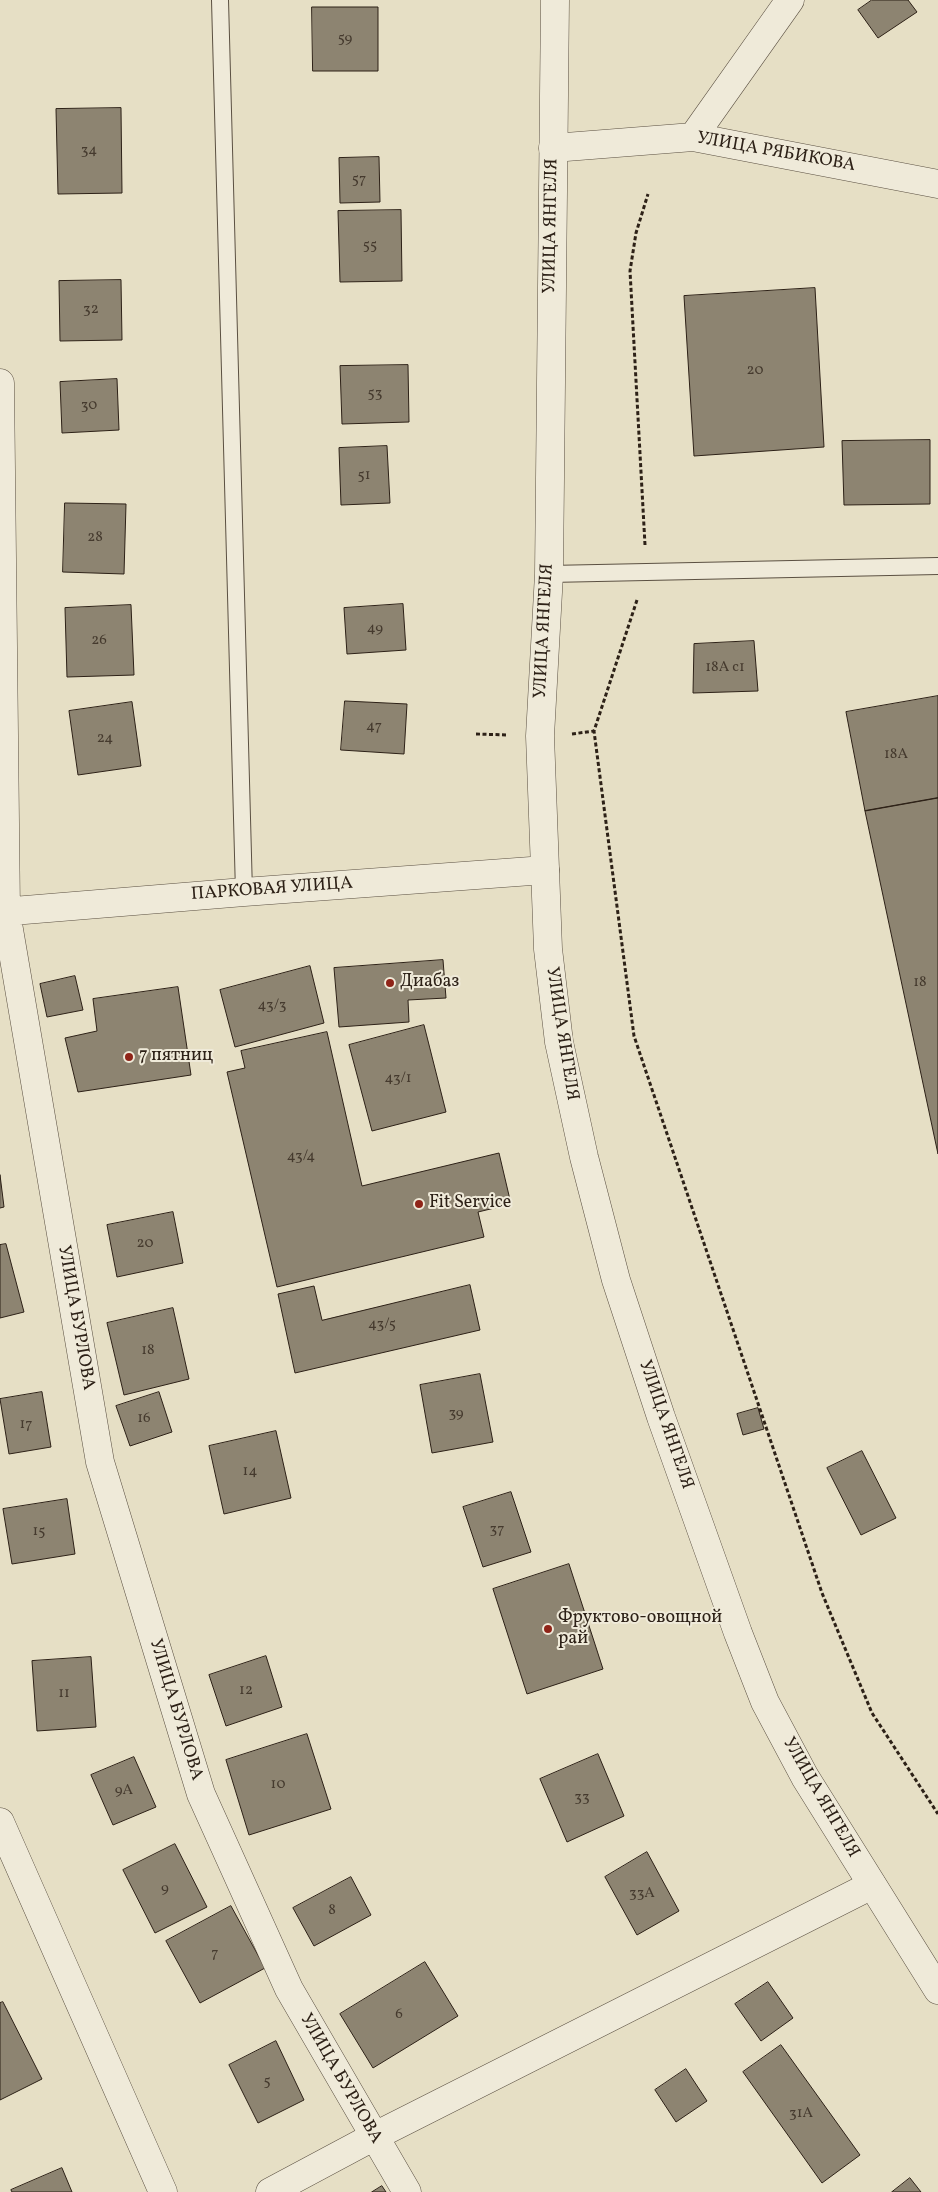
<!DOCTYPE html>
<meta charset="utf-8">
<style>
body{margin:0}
canvas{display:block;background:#e6dfc5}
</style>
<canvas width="938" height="2192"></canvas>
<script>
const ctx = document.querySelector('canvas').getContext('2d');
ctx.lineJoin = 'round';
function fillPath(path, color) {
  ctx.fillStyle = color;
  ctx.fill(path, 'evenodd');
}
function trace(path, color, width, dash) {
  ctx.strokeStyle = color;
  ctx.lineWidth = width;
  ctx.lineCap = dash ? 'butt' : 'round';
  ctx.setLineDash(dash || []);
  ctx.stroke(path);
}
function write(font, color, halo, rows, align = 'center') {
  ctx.font = font + ' Vollkorn,serif';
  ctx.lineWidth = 4;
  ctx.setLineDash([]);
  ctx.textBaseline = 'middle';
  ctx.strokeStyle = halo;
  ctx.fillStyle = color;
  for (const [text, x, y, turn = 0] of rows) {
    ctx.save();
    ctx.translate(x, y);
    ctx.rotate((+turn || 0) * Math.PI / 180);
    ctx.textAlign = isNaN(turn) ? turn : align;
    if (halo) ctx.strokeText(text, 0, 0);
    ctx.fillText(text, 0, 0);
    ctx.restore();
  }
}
const building = new Path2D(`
 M872,0H908L917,12L878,38L858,10Z
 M312,7H378V71H313Z
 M121,108L122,193L58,194L56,109Z
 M379,157L380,202L340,203L339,158Z
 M401,210L402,281L340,282L338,211Z
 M121,280L122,340L60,341L59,281Z
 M815,288L824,447L694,456L684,296Z
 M408,365L409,422L342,424L340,366Z
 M117,379L119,430L62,433L60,382Z
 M930,440V504L844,505L842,441Z
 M387,446L390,503L341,505L339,448Z
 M65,503L126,504L124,574L63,572Z
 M403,604L406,650L347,654L344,608Z
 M131,605L134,675L67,677L65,608Z
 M754,641L758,691L693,693L694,644Z
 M938,696V798L865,811L846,712Z
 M345,701L407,704L404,754L341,750Z
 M132,702L141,766L78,775L69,711Z
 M938,798V1154L865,811Z
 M443,960L446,998L408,1000L409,1022L339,1027L334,968Z
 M310,966L324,1023L235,1047L220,990Z
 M75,976L83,1010L47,1017L40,984Z
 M178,987L191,1075L78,1092L65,1038L97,1031L93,999Z
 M424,1025L446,1112L372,1131L349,1045Z
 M327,1032L362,1186L499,1153L511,1204L478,1212L484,1237L277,1287L227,1072L245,1068L241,1051Z
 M0,1175L4,1207L0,1208Z
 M173,1212L183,1263L117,1277L107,1225Z
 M6,1244L24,1312L0,1318V1245Z
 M470,1285L480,1330L295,1373L278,1294L314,1286L322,1320Z
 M173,1308L189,1379L124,1395L107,1323Z
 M480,1374L493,1442L432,1453L420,1385Z
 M42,1392L51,1447L9,1454L0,1399Z
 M159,1392L172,1432L130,1446L116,1406Z
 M758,1408L764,1429L743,1435L737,1414Z
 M276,1431L291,1498L224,1514L209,1446Z
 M862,1451L896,1518L861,1535L827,1468Z
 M511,1492L531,1552L483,1567L463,1507Z
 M67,1499L75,1554L12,1564L3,1509Z
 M569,1564L603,1669L527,1694L493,1589Z
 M266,1656L282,1707L226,1726L209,1675Z
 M91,1657L96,1727L37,1731L32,1661Z
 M307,1734L331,1809L249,1835L226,1760Z
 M598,1754L624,1816L567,1842L540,1779Z
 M134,1757L156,1807L113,1825L91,1775Z
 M175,1844L207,1907L155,1933L123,1870Z
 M647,1852L679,1911L637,1935L605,1877Z
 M351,1877L371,1915L314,1946L293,1908Z
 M231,1906L265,1968L200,2003L166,1941Z
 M425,1962L458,2016L373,2068L340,2014Z
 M768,1982L793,2018L761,2041L735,2004Z
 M3,2002L42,2079L0,2100V2003Z
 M276,2041L304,2100L258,2123L229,2065Z
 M781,2045L860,2155L822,2183L743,2072Z
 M686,2069L707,2101L676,2122L655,2090Z
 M62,2168L72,2192H12L11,2190Z
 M910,2178L921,2192H892Z
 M382,2186L386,2192H372Z`);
const path = new Path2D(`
 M645,545L630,271L636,233L648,194
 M637,600L594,731L634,1036L822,1593L872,1713L938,1814
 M476,734L508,735
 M572,734L594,731`);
const service = new Path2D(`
 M220,0L244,892
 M549,574L938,566`);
const minor = new Path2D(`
 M693,137L790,0
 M553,148L693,137L938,184
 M0,383L6,912L100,1462L201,1794L289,1989L407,2192
 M0,912L244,892L545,870
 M0,1822L163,2192
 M270,2192L373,2137L872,1885`);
const tertiary = new Path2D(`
 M555,0L549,574L540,736L548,949L559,1042L584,1157L616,1280L661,1417L738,1633L765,1702L805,1777L938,1990`);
const markers = [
 [390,983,5,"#8f2418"],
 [129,1057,5,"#8f2418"],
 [419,1204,5,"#8f2418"],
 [548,1629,5,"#8f2418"]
];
const numberNames = [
 ["59",345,39],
 ["34",89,151],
 ["57",359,180],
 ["55",370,246],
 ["32",91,310],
 ["20",755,371],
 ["53",375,394],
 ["30",89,406],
 ["51",364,476],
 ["28",95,538],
 ["49",375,629],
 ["26",99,641],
 ["18А с1",725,668],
 ["47",374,727],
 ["24",105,739],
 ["18А",896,755],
 ["18",920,983],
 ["43/3",272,1006],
 ["43/1",398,1079],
 ["43/4",301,1157],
 ["20",145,1244],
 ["43/5",382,1325],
 ["18",148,1351],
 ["39",456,1414],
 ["16",144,1419],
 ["17",26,1425],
 ["14",250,1472],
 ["37",497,1530],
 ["15",39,1532],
 ["12",246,1691],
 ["11",64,1694],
 ["10",278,1785],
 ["9А",124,1791],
 ["33",582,1798],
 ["9",165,1889],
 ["33А",642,1894],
 ["8",332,1911],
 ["7",215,1954],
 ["6",399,2015],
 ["5",267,2082],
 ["31А",801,2114]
];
const streetNames = [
 ["УЛИЦА РЯБИКОВА",776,153,10],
 ["УЛИЦА ЯНГЕЛЯ",552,226,-89],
 ["УЛИЦА ЯНГЕЛЯ",545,631,-87],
 ["ПАРКОВАЯ УЛИЦА",272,890,-4],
 ["УЛИЦА ЯНГЕЛЯ",561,1034,81],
 ["УЛИЦА БУРЛОВА",75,1318,80],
 ["УЛИЦА ЯНГЕЛЯ",665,1425,71],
 ["УЛИЦА БУРЛОВА",175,1710,73],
 ["УЛИЦА ЯНГЕЛЯ",820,1798,60],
 ["УЛИЦА БУРЛОВА",340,2079,60]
];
const poiNames = [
 ["Диабаз",400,983],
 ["7 пятниц",139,1057],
 ["Fit Service",429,1204],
 ["Фруктово-овощной",558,1619],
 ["рай",558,1640]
];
fillPath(building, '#8d8471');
trace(building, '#2d2117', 1);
trace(service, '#5b5042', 18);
trace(minor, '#5b5042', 29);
trace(tertiary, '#5b5042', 29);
trace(path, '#2d2117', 3, [4, 2.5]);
trace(service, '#efead9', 16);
trace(minor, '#efead9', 28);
trace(tertiary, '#efead9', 28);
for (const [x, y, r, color] of markers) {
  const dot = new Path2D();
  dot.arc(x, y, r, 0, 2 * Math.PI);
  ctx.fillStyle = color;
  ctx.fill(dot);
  trace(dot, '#efead9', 2);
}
write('15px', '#453a2e', null, numberNames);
write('18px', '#2d2117', '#efead9', streetNames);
write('18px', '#2d2117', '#efead9', poiNames, 'left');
</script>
